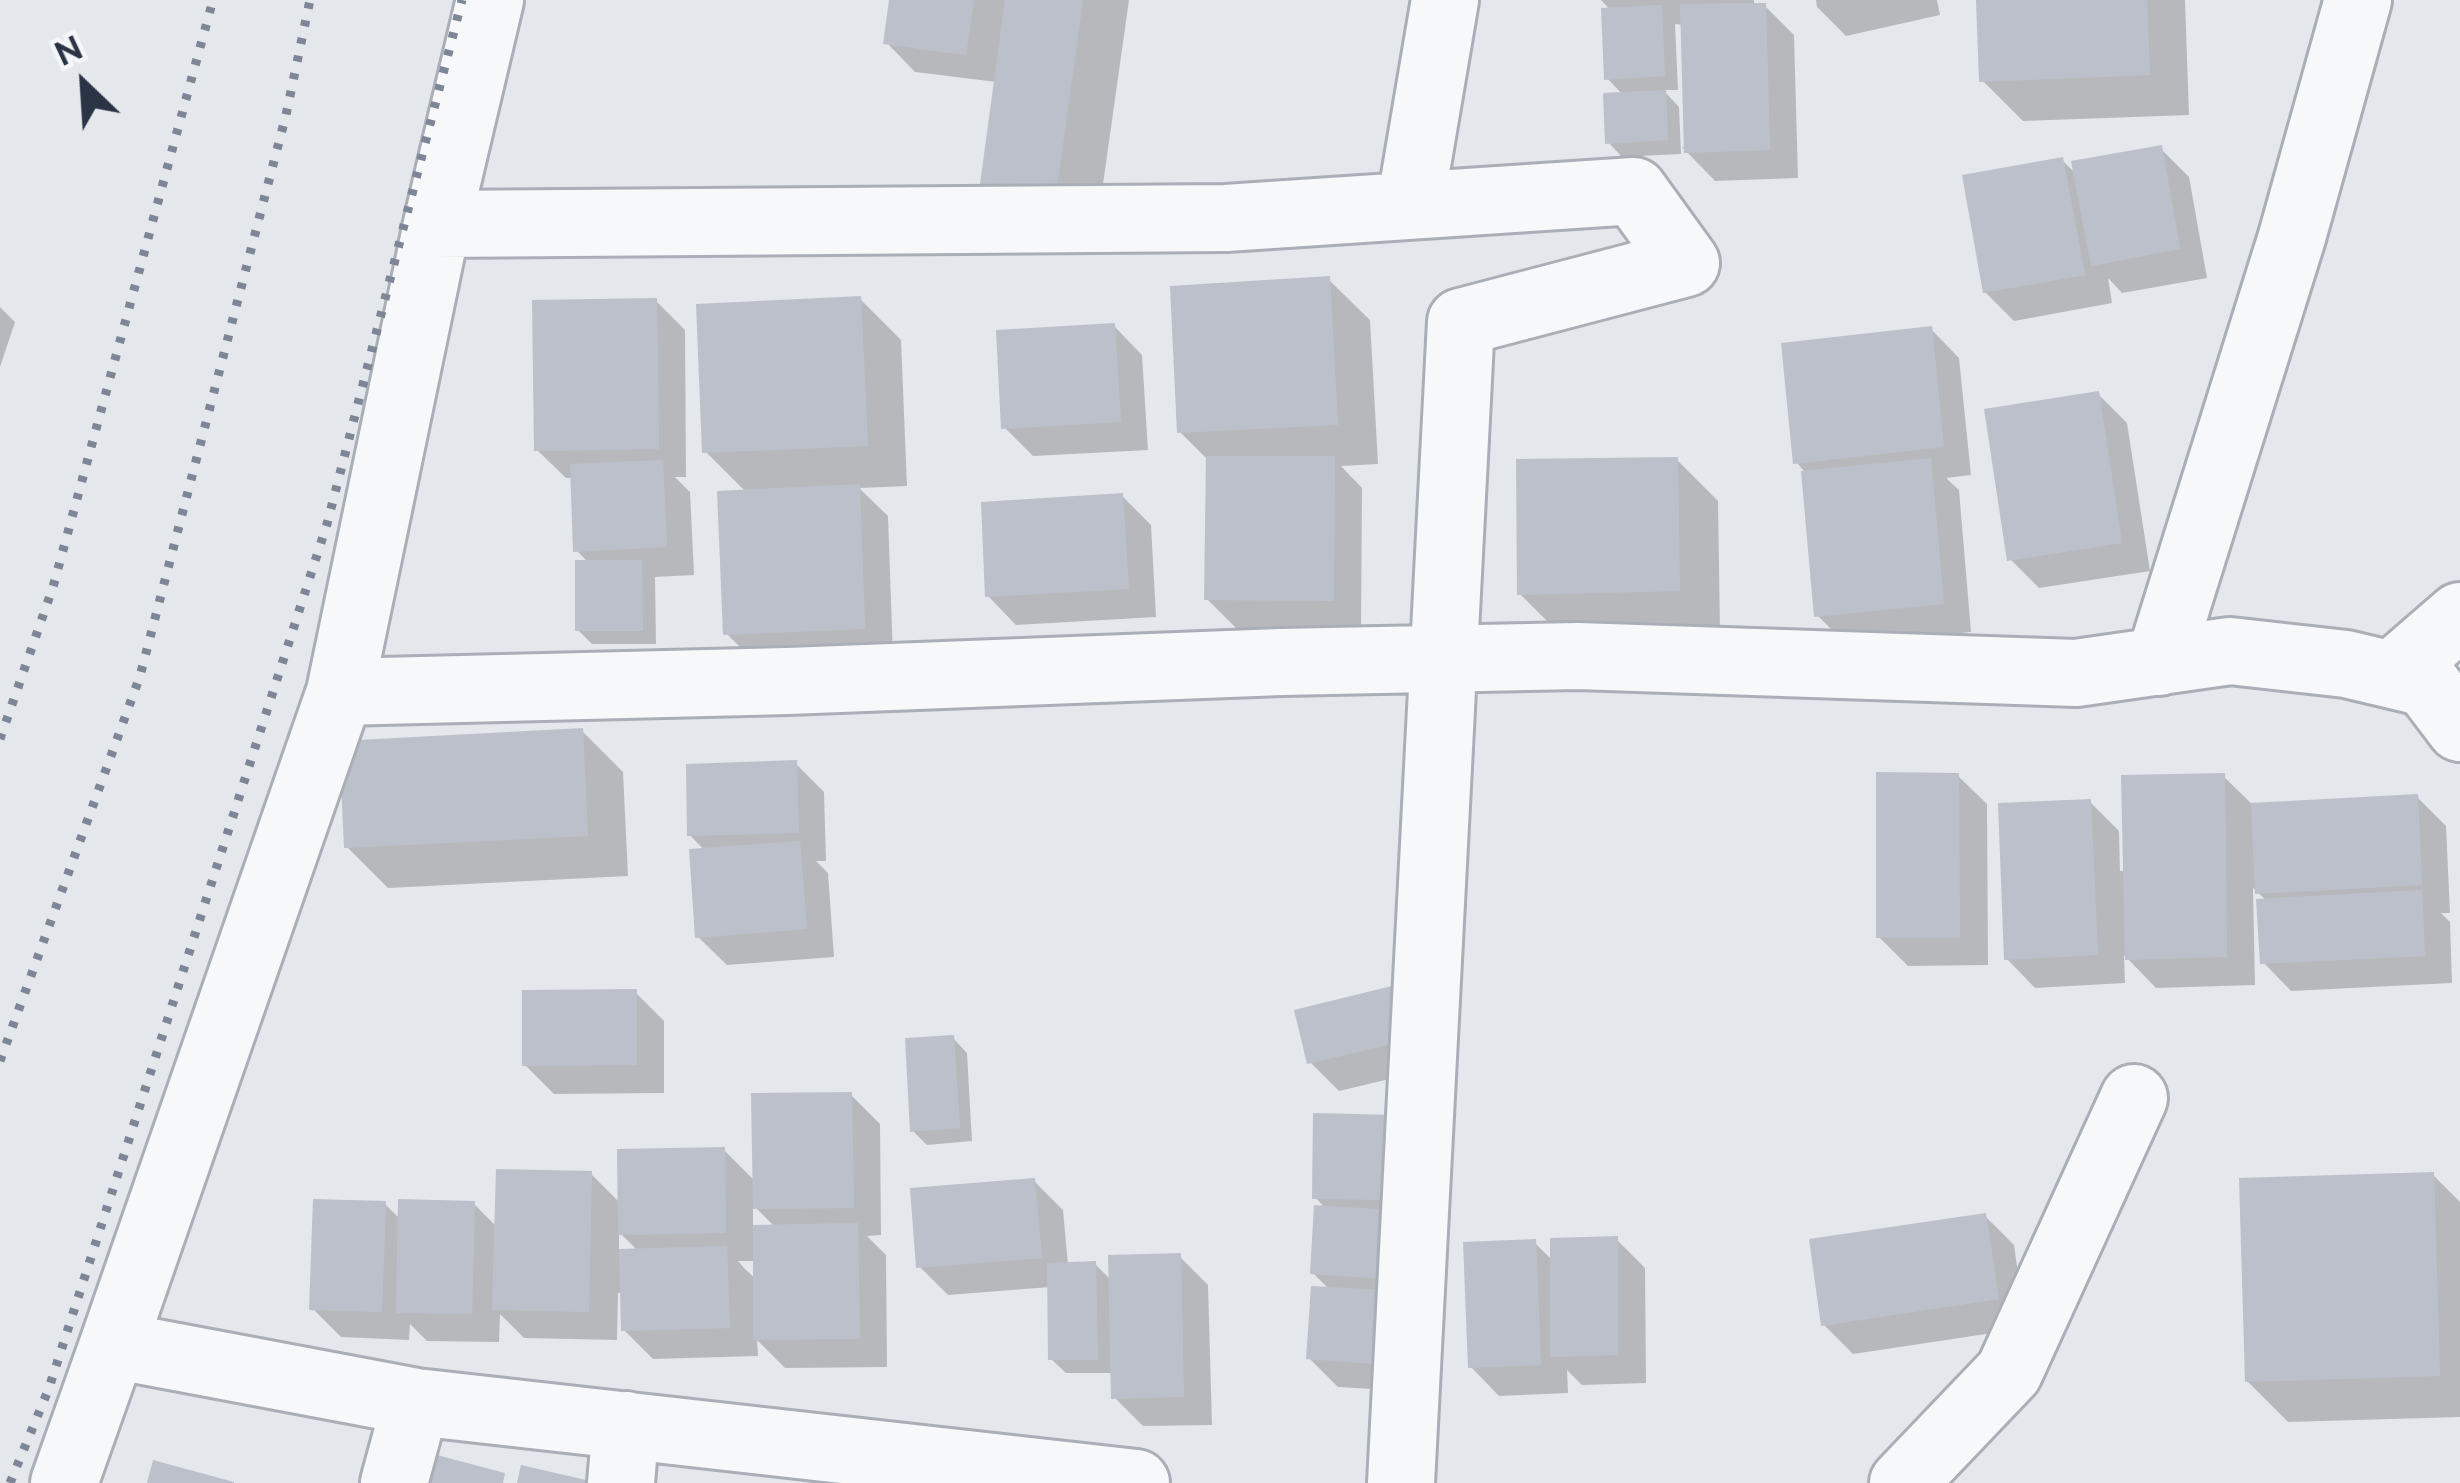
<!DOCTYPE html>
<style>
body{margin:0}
#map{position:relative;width:2460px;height:1483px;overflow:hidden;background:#e4e7ec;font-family:Raleway,sans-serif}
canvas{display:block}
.north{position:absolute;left:24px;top:24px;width:120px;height:120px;-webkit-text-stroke:9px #f4f6f9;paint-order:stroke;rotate:335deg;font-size:33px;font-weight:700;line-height:48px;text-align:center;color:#2b3445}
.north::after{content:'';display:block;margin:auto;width:42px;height:54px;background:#2b3445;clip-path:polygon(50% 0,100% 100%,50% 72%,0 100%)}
</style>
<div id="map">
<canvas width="2460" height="1483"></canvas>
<div class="north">N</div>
</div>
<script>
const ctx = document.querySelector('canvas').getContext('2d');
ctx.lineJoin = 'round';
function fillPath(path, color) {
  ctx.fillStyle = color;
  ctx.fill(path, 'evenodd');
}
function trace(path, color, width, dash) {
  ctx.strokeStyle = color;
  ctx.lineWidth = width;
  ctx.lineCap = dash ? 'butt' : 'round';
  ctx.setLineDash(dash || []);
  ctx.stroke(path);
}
const shadow = new Path2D(`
 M893,0H1129L1096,234L1024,224L983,183L997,82L915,72L887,43Z
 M1601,0H1754V6H1765L1794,35L1798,178L1715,181L1682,147H1686L1684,25L1675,24L1678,90H1663L1679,107L1681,154L1622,157L1608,142L1623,95L1607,78L1611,11Z
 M1816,0H1937L1940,15L1846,36L1817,7Z
 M1979,0H2185L2189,115L2023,121L1982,80Z
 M2160,148L2189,177L2207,278L2122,293L2108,278L2112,303L2014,321L1985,292L2062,160L2077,175Z
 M1329,280L1370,320L1378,464L1341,466L1362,488L1361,629L1236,628L1207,599L1209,461L1180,432Z
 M860,299L901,340L907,486L859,488L888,516L893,657L755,662L726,633L746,492L705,451Z
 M656,301L685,330L686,477H675L690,492L694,575L655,577L656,644H592L578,630L589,563L576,550L574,478H566L537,450Z
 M0,307L15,322L0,367Z
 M1114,326L1142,355L1148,450L1033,456L1004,427Z
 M1931,329L1959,358L1971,475L1946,478L1959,490L1971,632L1846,644L1817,615L1804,471L1796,462Z
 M2098,394L2127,423L2150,571L2039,588L2010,559Z
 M1677,460L1718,501L1720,631L1561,635L1520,594Z
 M1122,496L1151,525L1156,617L1016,625L988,596Z
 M582,731L623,772L628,876L388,888L347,847Z
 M795,763L824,792L826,861H816L828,873L834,957L727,965L698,937L705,851L690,835Z
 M1958,776L1987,804L1988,965L1908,966L1879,937Z
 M2223,776L2254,806L2417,797L2446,826L2450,913H2441L2450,922L2452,983L2291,991L2263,962L2267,901L2253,888L2255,985L2156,988L2124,955L2125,983L2035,988L2007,959L2090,802L2119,831L2120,871H2126Z
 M1403,987L1444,1066L1339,1091L1310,1062Z
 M635,992L664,1021V1093L554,1094L525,1065Z
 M953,1038L967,1053L972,1141L927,1145L913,1131Z
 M851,1095L880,1124L881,1235L867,1236L886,1255L887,1367L785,1368L757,1340L758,1356L653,1359L624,1330L623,1293H618L617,1340L524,1338L500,1314L499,1342L427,1341L410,1324L409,1340L341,1337L312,1308L385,1204L401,1220L474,1204L497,1227L591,1174L621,1204L724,1150L756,1182ZM753,1205L775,1227L753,1228ZM619,1232L639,1252H619ZM738,1261H756V1279L745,1269Z
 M1395,1118L1404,1391L1338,1387L1309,1358L1330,1290L1313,1273L1326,1209L1315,1197Z
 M2433,1175L2460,1202V1417L2288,1422L2247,1381Z
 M1034,1181L1063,1210L1068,1265L1095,1264L1112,1281L1179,1256L1208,1285L1212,1425L1143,1426L1114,1397V1373H1066L1051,1359L1050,1287L948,1295L919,1266Z
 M1985,1216L2014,1245L2026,1328L1853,1354L1824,1325Z
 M1617,1240L1645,1268L1646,1383L1582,1385L1567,1370L1568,1393L1499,1396L1471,1367L1535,1243L1553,1261Z`);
const building = new Path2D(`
 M889,0H974L966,55L883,44Z
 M1005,0H1083L1056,195L980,184Z
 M1976,0H2147L2150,75L1979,82Z
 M1766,3L1770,150L1684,153L1680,4Z
 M1662,5L1665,76L1604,80L1601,8Z
 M1666,90L1668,140L1605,144L1603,93Z
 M2162,145L2180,249L2091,266L2071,161Z
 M2063,157L2085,275L1983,293L1962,175Z
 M1330,276L1338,425L1177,433L1170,286Z
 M861,296L868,446L702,453L696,304Z
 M657,298L659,449L534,451L532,300Z
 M1115,323L1121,422L1001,429L996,330Z
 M1932,326L1944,447L1793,464L1781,343Z
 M2099,391L2122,543L2007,561L1984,409Z
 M1206,456H1335L1334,601L1204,600Z
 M1678,457L1680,591L1517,595L1516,459Z
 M1931,458L1944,604L1814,617L1801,471Z
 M663,460L667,547L573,552L570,464Z
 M860,484L865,629L723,635L717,491Z
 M1123,493L1129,589L985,597L981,502Z
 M575,560H642L643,631H575Z
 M583,728L588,836L344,848L339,741Z
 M797,760L799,833L687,836L686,764Z
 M1876,772L1959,773L1960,938H1876Z
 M2225,773L2227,957L2125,960L2121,775Z
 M2418,794L2422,885L2255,894L2251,803Z
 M2091,799L2098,955L2004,960L1998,803Z
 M800,841L807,929L695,938L689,849Z
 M2422,890L2425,956L2260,964L2256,899Z
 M1404,983L1417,1038L1307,1064L1294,1010Z
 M637,989V1065L522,1066V990Z
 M954,1035L960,1128L910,1132L905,1038Z
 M852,1092L854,1208L753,1209L751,1093Z
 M1313,1113L1396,1115L1394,1200L1312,1199Z
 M725,1147L726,1233L618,1235L617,1149Z
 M496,1169L592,1171L589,1312L492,1310Z
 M2434,1172L2440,1376L2245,1382L2239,1178Z
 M1035,1178L1042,1258L916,1268L910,1188Z
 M313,1199L386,1201L382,1312L309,1310Z
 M398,1199L475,1201L472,1314L396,1313Z
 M1314,1205L1390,1210L1386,1279L1310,1274Z
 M1986,1213L1999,1299L1821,1326L1809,1239Z
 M858,1223L860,1339L753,1340V1225Z
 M1618,1236V1355L1550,1357V1238Z
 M1536,1239L1541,1365L1468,1368L1463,1242Z
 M727,1246L730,1328L621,1331L619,1249Z
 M1181,1253L1184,1397L1111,1399L1108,1255Z
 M1096,1261L1098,1360H1048L1047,1263Z
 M1311,1286L1382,1290L1377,1364L1306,1359Z
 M414,1449L505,1473L503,1483H405Z
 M153,1460L234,1482V1483H147Z
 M521,1465L590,1481L589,1483H517Z`);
const minor = new Path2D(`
 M1410,206L1445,0
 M437,224L490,0
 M2159,662L2292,237L2358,0
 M2393,674L2460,616
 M113,1345L340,692
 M64,1483L113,1345L416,1402L1136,1483
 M394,1483L416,1402
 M621,1483L626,1425
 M1401,1483L1461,322L1686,263L1634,191L1226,218L437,224L340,692L788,681L1281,662L1578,656L2076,673L2230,651L2346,664L2426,683L2460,728
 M1903,1483L2009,1372L2134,1098`);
const rail = new Path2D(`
 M0,739L53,587L213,0
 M0,1061L140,676L286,115L310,0
 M10,1483L49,1388L327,524L462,0`);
fillPath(shadow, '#0003');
fillPath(building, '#bbc0ca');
trace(minor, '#a9aeb7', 72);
trace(minor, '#f7f8fa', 66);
trace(rail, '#7d8696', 9, [6, 12]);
</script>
